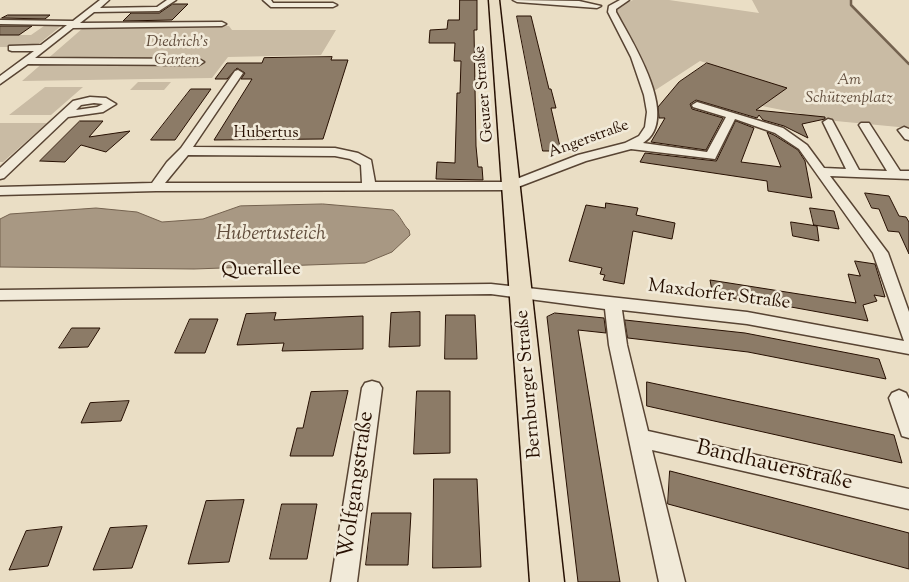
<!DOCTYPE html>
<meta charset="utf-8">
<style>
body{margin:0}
canvas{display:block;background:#eadec5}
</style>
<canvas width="909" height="582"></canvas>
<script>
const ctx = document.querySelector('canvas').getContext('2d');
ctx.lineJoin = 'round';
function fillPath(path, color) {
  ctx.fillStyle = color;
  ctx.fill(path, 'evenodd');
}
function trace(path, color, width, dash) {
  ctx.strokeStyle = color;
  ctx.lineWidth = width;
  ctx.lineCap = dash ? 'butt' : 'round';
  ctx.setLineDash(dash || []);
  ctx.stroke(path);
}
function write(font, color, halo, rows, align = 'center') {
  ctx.font = font + ' "Sorts Mill Goudy",serif';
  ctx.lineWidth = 5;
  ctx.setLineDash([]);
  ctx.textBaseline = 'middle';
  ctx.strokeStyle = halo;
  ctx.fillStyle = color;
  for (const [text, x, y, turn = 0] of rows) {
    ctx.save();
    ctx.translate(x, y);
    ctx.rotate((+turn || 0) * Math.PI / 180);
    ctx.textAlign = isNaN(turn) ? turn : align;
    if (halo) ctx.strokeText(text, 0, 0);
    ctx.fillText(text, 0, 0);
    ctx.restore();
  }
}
const green = new Path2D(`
 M633,0H669L759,13L752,0H851V5L909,64V128L804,118L802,114L762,106L786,88L700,61L654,91L614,8Z
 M44,26H61L35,47H0V35H31Z
 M229,26L232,30H336L321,55L228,57L212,78L22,81L83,28Z
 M138,82H171L164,90H130Z
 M45,87H83L51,115H9Z
 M0,123H47L3,162H0Z`);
const water = new Path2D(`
 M323,204L393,210C401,216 403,225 409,230L410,235L392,252L365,263L194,269L0,267V219L10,214L96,208L137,212L162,222L203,219L240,206Z`);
const stream = new Path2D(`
 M851,0V5L909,64`);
const building = new Path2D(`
 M460,0H477V30H474L476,146L478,167H482L483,180L436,179L437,162L455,163L457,93H460L461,61H454L455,43H429L430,30L447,29L448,20H459Z
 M173,4H188L172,20L123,21L131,13H159Z
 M8,15H50L45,19L2,18Z
 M517,16H531L549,89H551L556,108H551L561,151H543Z
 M0,26H32L19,35H0Z
 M332,57L331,60H348L323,139L214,140L252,79H241L245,73L237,68L227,79H215L227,63H262L264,58Z
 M707,63L787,88L756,110L825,117V119L802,124L808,138L784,126L763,120L759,115L757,118L696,100L690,104L692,109L723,118L706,150L651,142L665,118H659L658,107L679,82Z
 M191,89H211L175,140H151Z
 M80,121H103L89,137L130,131L106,152L81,145L65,162L40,161Z
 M736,121L754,128L741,162L781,167L767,132L774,135L798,150L805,161L812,198L768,191L767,181L640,162L645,153L716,161Z
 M865,193L889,196L899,216L906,217L909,222V254L899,232L888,231L879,209L872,208Z
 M606,203L638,208L636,215L675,223L672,239L633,231L624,284L603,280L605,275L600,274L602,268L569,261L586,205L605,208Z
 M810,208L834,211L839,229L814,225Z
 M791,222L817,226L819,241L793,236Z
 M855,261L875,264L885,297L874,295L877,301L863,305L868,321L769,303L713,296L710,280L856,303L848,274L860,276Z
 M420,312V346L389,347L391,313Z
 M276,313L274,320L363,316V349L282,351L284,343L237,345L246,314Z
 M555,313L604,318L606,333L578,330L620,582H578L547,317Z
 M446,315H475L477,359H445Z
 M190,319H218L205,353H175Z
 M625,320L745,333L879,359L886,379L748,352L628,338Z
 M72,328H100L88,347L59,348Z
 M647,382L894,435L902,463L647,406Z
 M348,391L333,456H290L297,428H303L311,392Z
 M417,391H450V453L414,454Z
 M129,401L121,421L81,423L90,403Z
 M670,471L909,533V569L668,504Z
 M434,479H477L481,567L433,568Z
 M244,500L229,562L188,564L206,501Z
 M282,504H317L307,559H270Z
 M372,513H411L408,565H366Z
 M147,526L132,568L93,570L110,528Z
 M62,527L48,566L9,570L26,531Z`);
const minor = new Path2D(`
 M100,0H109L100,8L157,7L167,0H176L159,11L94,12L80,23L222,22L226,24L222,26L73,28L35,58L199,59L204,62L199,65L28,64L0,84V76L34,51H12L9,50V46L41,45L67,25L0,24V20L73,21Z
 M263,0H271L273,3H333L337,5L333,7H271Z
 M513,0L579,1L601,6L597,8L517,2Z
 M620,0H629L616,9V12C631,40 682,119 643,143L707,152L726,117L693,107L692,105L697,102L783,128L807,145L824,168L846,169L823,122L828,119L832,120L859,170L887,171L859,125L861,123H869L900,171H909V179L830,176L888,253L909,312V354L747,324L622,310L627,345L648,431L909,489V509L652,450L685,582H659L609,345L605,309L491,294L0,300V290L491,284L747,312L904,341L873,253L799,149L775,133L735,119L715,159L631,149L586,161L510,190L156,191L0,195V187L152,183L167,162L181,148L235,71L238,70L243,73L193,147L335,148L358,153L371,160L375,182H509L578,155L625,143L639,136L645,127L647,112L644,95L631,57L608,12L609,6ZM188,155L335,156L350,159L361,165L362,183H165Z
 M90,97L106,98L116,104L103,112L68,117L4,178L0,179V168L73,101ZM94,103L103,104L97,107L76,110L81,105Z
 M904,127L909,129V140L905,139L898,130Z
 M372,381L379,383L382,388L357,582H331L362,388L365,383Z
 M899,390L906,393L909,399V438L902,436L889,398L892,393Z`);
const major = new Path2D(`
 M489,0H499L564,582H530Z`);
const farParknames = [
 ["Diedrich's",177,43],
 ["Garten",177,61],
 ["Am",849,81],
 ["Schützenplatz",849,99]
];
const farStreetnames = [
 ["Geuzer Straße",485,94,-95],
 ["Hubertus",266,134],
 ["Angerstraße",589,140,-20]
];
const streetNames = [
 ["Querallee",261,271,-1],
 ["Maxdorfer Straße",719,296,7],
 ["Bernburger Straße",530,384,-95]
];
const waterNames = [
 ["Hubertusteich",271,236]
];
const nearStreetnames = [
 ["Bandhauerstraße",774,467,13],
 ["Wolfgangstraße",358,485,-82]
];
fillPath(green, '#c9bba4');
fillPath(water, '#a89883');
trace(water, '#74624f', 1);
trace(stream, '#74624f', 2.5);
fillPath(building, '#8c7b67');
trace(building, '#271002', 1);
trace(minor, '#584433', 3);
trace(major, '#271002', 3);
fillPath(minor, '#f1ead9');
fillPath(major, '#eadec5');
write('italic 16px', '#604c3b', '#f1ead9', farParknames);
write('16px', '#271002', '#f1ead9', farStreetnames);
write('19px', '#271002', '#f1ead9', streetNames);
write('italic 20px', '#614d3c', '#f1ead9', waterNames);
write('22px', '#271002', '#f1ead9', nearStreetnames);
</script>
